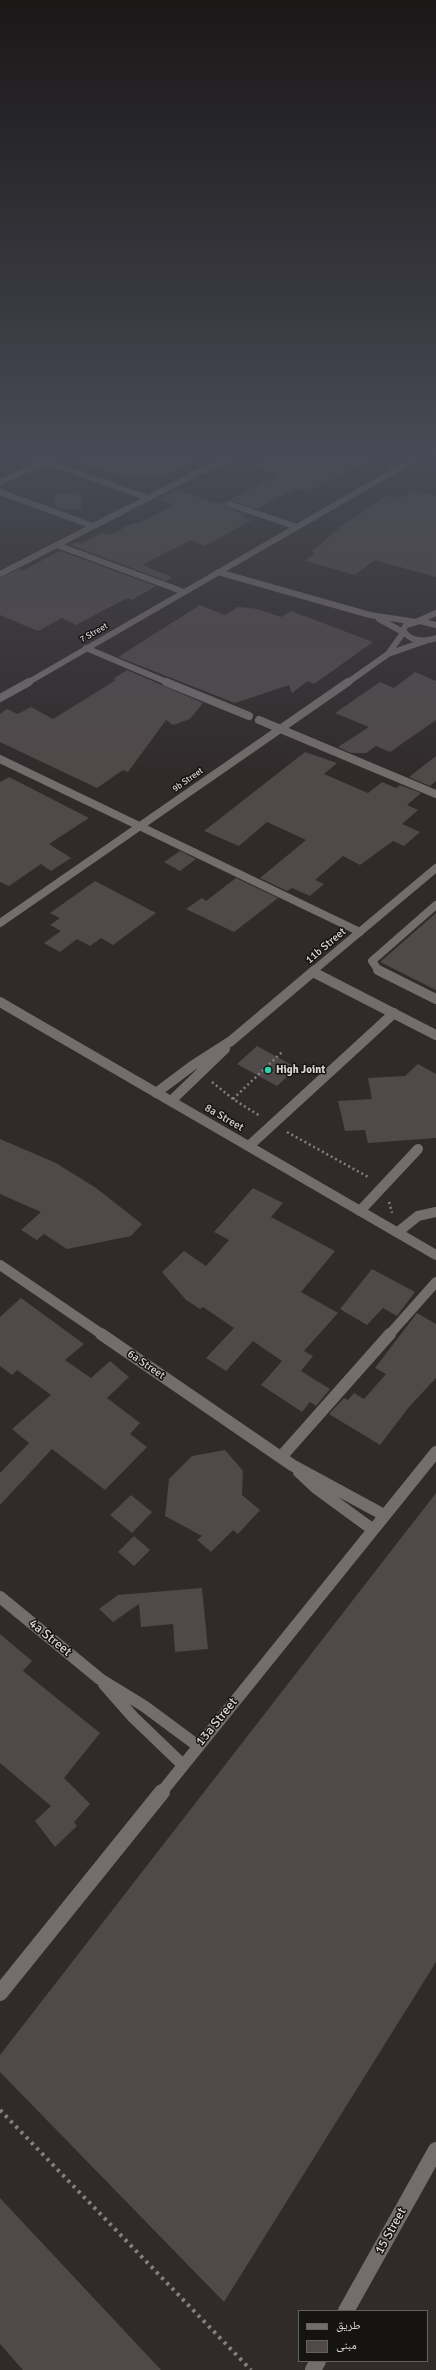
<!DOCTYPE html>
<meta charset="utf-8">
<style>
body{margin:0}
#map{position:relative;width:436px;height:2370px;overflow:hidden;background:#302a2a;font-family:Signika,"Noto Naskh Arabic",sans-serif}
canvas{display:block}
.legend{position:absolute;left:298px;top:2310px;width:130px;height:52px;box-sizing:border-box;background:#161313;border:1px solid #646161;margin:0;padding:5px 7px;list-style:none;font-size:12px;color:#dad6d6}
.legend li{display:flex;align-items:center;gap:8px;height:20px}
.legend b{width:20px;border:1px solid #646161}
</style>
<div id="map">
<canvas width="436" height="2370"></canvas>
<ul class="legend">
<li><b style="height:5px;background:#746d6d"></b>طريق</li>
<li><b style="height:11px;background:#504949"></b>مبنى</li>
</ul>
</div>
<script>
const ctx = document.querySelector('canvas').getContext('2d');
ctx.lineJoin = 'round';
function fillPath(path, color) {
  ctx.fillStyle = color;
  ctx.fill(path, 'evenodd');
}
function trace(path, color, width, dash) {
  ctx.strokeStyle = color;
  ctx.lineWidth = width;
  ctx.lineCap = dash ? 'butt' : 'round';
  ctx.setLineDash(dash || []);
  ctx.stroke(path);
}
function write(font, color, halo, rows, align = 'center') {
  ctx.font = font + ' Signika,sans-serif';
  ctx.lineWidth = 3;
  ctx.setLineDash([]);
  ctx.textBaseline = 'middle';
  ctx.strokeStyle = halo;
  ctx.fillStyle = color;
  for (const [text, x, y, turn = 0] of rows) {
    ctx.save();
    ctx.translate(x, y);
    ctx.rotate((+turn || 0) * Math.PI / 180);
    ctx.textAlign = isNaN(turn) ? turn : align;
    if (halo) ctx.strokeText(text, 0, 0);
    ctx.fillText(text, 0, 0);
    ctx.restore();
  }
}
const building = new Path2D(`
 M68,453H211L164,477L126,478L66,457Z
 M278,453H381L309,492L296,488L257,509L229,500L278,475L251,466Z
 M176,489L219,504L226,501V507L247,515L243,517L252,520L205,546L191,540L142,565L172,577L166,581L71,545L77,542L81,544L101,533L109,535L134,523L137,524L174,505L157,499Z
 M412,490L436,496V577L375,560L355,575L305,561L315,553L311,552L343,525L388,495L401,498Z
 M80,492L82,509L62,510L55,507L53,494Z
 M60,551L156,586L132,600L127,598L76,625L62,618L38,631L0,615V578L19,569L22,571Z
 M200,605L225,615L238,607L258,609L281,617L291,611L373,642L314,684L308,681L292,693L289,685L235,703L118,657Z
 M127,670L203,703L190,719L173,725L166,720L128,772L123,770L97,788L0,742V714L7,709L18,714L31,707L53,719L116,680L113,679Z
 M415,672L436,681V720L390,752L376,746L366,753H351L338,747L369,727L335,713L380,682L394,688Z
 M305,752L337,763L324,774L368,793L382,782L396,788L400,785L421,793L407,805L418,810L402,824L420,832L404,846L393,841L360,865L343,856L315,880L324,884L310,896L292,888L287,891L260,878L306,840L267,822L239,846L204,831Z
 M436,756V781L430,786L409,777Z
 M9,777L89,818L49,844L71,858L51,871L41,864L9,886L0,882V782Z
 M180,851L196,859L180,871L164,862Z
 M236,878L278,898L234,932L186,909L202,898L206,901Z
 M95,881L156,913L113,945L101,938L90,946L77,939L60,952L44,943L61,931L50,925L60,918L50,913Z
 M436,913V990L380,962Z
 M257,1046L297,1068L277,1086L237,1064Z
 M418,1064L436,1074V1138L368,1143L365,1130L345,1131L338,1101L372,1099L368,1078L405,1076Z
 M0,1139L56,1163L96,1188L142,1224L131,1236L67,1249L44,1234L37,1240L21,1230L41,1212L0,1194Z
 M253,1188L283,1203L271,1217L335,1251L301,1292L338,1313L304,1351L313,1356L301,1371L330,1389L316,1406L310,1402L302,1412L261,1385L282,1361L253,1341L226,1371L206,1358L234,1328L203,1307L200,1309L186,1300L162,1272L184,1251L206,1266L229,1240L214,1232Z
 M372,1269L415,1292L397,1316L383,1308L367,1325L340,1309Z
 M21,1298L84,1344L65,1360L91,1378L110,1361L129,1377L107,1398L140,1423L130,1434L147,1447L105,1490L52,1449L0,1505V1473L29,1443L12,1429L51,1395L17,1370L12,1375L0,1366V1317Z
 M417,1313L436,1324V1378L409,1407L380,1445L329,1414L344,1398L348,1400L354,1393L364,1399L386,1374L375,1368Z
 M225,1450L243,1471L242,1495L260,1510L238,1534L233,1530L211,1552L197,1540L202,1536L165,1516L169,1479L192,1456Z
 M436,1493V1962L224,2302L0,2072V2055Z
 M131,1495L152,1512L132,1533L110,1515Z
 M134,1536L150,1550L134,1566L118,1552Z
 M202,1588L208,1649L175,1652L173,1624L141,1627L139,1604L113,1622L99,1609L118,1595Z
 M0,1634L32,1661L23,1671L100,1733L64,1778L90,1804L74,1822L77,1826L55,1847L35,1821L51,1806L0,1763Z
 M0,2198L161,2370H23L0,2344Z`);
const pathFar1 = new Path2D(`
 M212,1082L233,1099L260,1116
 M233,1099L283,1051
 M287,1132L370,1178
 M389,1202L392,1213`);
const path = new Path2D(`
 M0,2110L251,2370`);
const serviceFar3 = new Path2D(`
 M23,453L148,498
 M0,492L93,526
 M229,504L297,527
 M57,545L184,592
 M86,648L169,683`);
const serviceFar2 = new Path2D(`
 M166,682L249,716
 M259,720L436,794
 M0,759L360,932
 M379,971L372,961L436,905`);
const serviceFar1 = new Path2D(`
 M378,970L436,999
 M313,972L436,1035
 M249,1146L394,1013
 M360,1211L418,1149
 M398,1232L418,1216L436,1212
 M389,1335L436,1282`);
const service = new Path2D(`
 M281,1457L390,1334`);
const minorFar4 = new Path2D(`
 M0,482L64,453
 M218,572L370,615L416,622L436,613
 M0,574L236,453
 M379,619L403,632
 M436,625L420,621L406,625L403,630C410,642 424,642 436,638
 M388,654L403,633
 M27,683L425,453
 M347,683L388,654L428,640`);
const minorFar3 = new Path2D(`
 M0,698L29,682
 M0,923L348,682
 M313,971L436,868`);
const minorFar2 = new Path2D(`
 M0,1002L436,1255
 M156,1093L192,1066L231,1041L315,970
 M171,1101L225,1049
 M0,1265L103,1335`);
const minorFar1 = new Path2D(`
 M101,1334L292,1465L384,1515
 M299,1472L316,1488L372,1529
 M0,1597L100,1679L144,1706L198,1746
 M104,1684L133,1717L183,1765
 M161,1793L436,1452`);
const minor = new Path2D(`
 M0,1993L162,1792
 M346,2311L436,2150
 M313,2370L318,2361`);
const markers = [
 [268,1070,4,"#2fd4aa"]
];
const farStreetnames = [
 ["7 Street",94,633,-30],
 ["9b Street",188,780,-35]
];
const streetNames = [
 ["11b Street",326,946,-40],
 ["8a Street",224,1118,30],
 ["6a Street",146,1365,34]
];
const poiNames = [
 ["High Joint",276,1070]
];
const nearStreetnames = [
 ["4a Street",50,1638,39],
 ["13a Street",217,1722,-51],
 ["15 Street",391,2231,-61]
];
fillPath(building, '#504949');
trace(pathFar1, '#858080', 2.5, [2, 3]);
trace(path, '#858080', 4, [3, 4.5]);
trace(serviceFar3, '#746d6d', 6);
trace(serviceFar2, '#746d6d', 8);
trace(serviceFar1, '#746d6d', 10);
trace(service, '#746d6d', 12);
trace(minorFar4, '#746d6d', 6);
trace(minorFar3, '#746d6d', 8);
trace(minorFar2, '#746d6d', 10);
trace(minorFar1, '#746d6d', 12);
trace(minor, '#746d6d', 16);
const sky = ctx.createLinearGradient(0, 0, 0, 784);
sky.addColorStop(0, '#1a1717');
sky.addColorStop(0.58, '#484a55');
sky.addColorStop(1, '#484a5500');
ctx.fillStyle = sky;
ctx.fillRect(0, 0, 436, 784);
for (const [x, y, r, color] of markers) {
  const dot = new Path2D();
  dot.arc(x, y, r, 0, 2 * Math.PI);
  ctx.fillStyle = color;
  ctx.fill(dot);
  trace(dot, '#161313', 1.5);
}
write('9px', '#dad6d6', '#161313', farStreetnames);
write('11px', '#dad6d6', '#161313', streetNames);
write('bold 11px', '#dad6d6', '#161313', poiNames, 'left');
write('13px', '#dad6d6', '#161313', nearStreetnames);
</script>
